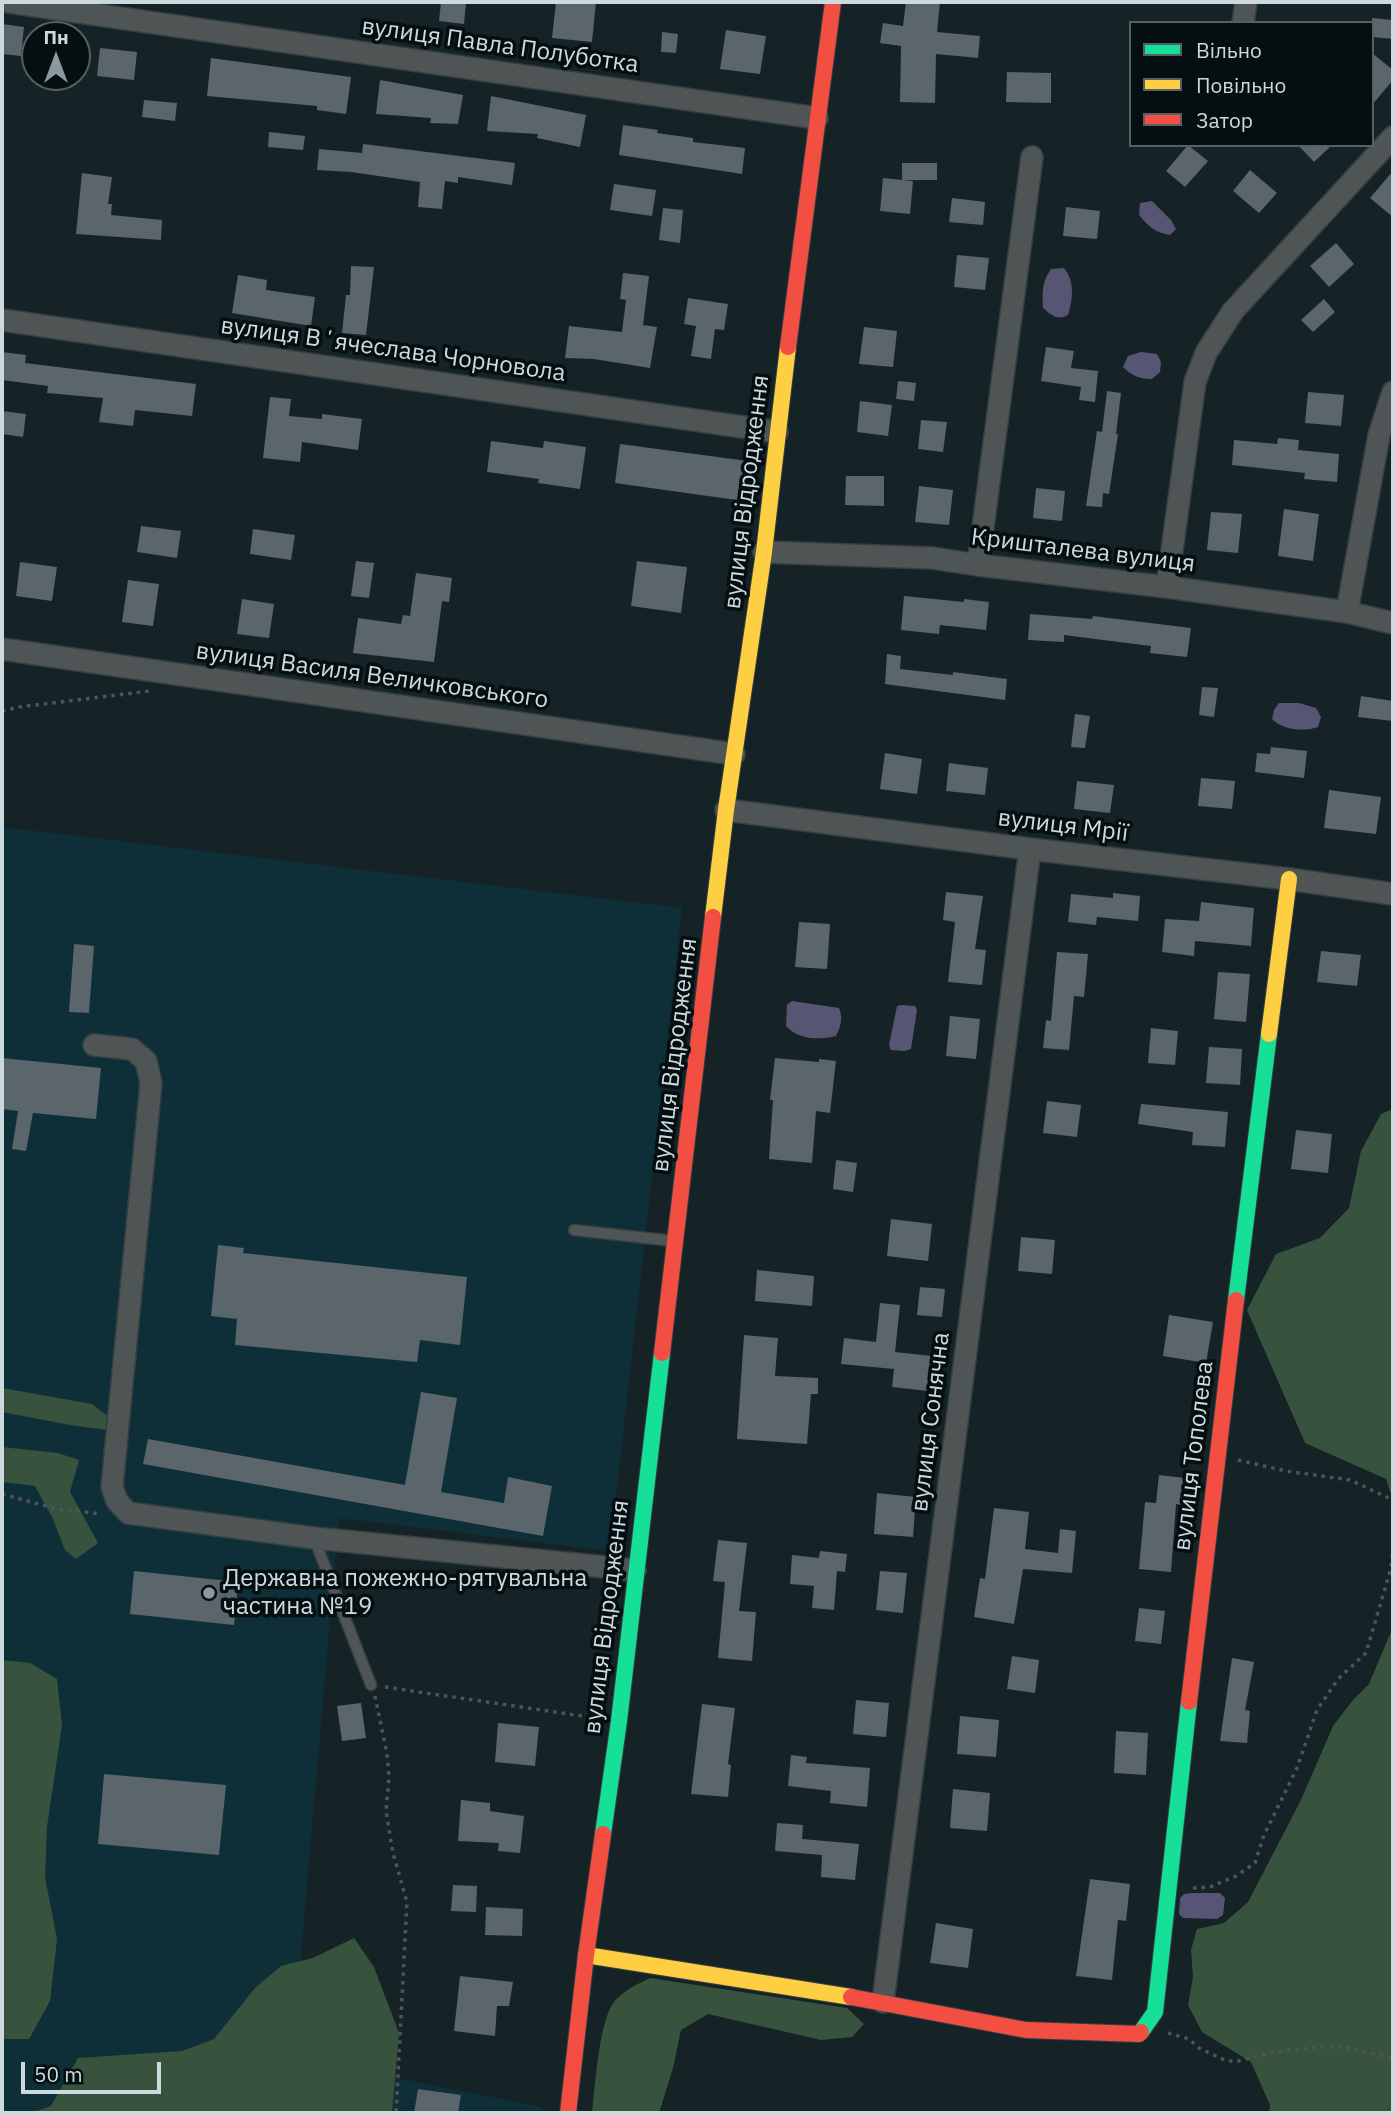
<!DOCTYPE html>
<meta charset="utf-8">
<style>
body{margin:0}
#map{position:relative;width:1395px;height:2115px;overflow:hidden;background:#152327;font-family:"IBM Plex Sans",sans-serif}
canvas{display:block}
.frame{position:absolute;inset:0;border:4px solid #ccdade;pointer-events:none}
.legend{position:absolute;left:1129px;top:21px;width:245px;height:126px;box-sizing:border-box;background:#050e11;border:2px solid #556063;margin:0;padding:9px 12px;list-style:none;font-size:21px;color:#ccdade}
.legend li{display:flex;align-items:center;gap:14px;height:35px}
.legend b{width:35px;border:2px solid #556063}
.north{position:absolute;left:21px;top:21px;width:70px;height:70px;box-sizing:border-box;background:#050e11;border:2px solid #556063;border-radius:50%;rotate:0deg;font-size:19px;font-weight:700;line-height:28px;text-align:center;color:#ccdade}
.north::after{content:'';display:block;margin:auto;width:24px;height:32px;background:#8c9a9e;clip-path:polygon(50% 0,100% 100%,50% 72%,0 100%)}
.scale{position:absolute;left:21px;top:2062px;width:140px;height:32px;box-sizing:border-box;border:4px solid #ccdade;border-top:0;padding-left:9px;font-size:21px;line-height:24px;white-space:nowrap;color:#ccdade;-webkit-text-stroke:5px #050e11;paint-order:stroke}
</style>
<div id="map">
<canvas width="1395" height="2115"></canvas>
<div class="frame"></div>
<ul class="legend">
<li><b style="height:9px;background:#16e098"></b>Вільно</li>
<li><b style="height:9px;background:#ffcf43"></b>Повільно</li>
<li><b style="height:9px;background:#f24e42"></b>Затор</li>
</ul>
<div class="north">Пн</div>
<div class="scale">50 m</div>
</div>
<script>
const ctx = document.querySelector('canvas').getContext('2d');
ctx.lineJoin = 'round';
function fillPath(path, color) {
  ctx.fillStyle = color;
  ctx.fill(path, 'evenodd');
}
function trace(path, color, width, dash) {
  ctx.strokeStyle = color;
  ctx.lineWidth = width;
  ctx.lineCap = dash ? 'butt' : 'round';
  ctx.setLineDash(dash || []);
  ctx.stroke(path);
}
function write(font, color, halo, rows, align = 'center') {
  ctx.font = font + ' "IBM Plex Sans",sans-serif';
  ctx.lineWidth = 7;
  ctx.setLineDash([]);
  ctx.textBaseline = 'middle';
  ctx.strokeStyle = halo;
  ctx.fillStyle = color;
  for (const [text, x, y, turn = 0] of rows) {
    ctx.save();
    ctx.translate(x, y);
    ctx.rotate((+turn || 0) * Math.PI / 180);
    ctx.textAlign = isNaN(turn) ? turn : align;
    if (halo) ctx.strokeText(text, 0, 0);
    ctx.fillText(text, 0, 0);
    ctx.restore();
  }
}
const built = new Path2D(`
 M2,827L682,908L610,1551L339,1518L292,2057L542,2107L541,2113H2Z`);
const forest = new Path2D(`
 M1393,1109V1500L1386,1479L1305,1443L1247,1310L1276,1254L1320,1238L1349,1208L1361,1151L1381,1114Z
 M2,1388L92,1404L113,1420L107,1430L70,1425L2,1412Z
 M2,1447L58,1453L79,1460L70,1492L98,1543L76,1559L65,1550L53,1519L35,1486L2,1482Z
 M1393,1627V2113H1269L1270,2105L1251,2062L1202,2032L1188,2005L1193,1977L1191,1950L1197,1929L1224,1923L1248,1902L1301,1800L1333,1726L1353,1700L1369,1684Z
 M2,1660L30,1663L57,1679L62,1725L47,1827L45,1877L57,1939L50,2001L29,2039H2Z
 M354,1938L374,1967L399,2033L392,2113H31L51,2106L78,2058L182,2051L214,2039L255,1988L281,1966L313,1958Z
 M650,1978L847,2008L864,2024L852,2037L821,2040L708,2014L681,2030L673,2068L659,2113H592C595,2087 599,2021 614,2002C622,1991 638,1984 650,1978Z`);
const water = new Path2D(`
 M1152,201L1171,220L1176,229L1170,235C1156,233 1148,226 1139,215L1140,203Z
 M1064,268C1075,282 1073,298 1068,315C1058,321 1051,315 1043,308C1042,292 1042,282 1051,269Z
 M1141,352L1157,354L1161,362L1160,372L1152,379C1140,379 1132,376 1123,367L1128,356Z
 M1279,703H1299L1316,708L1321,717L1318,727C1305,732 1282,730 1272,719L1274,710Z
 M792,1001L839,1008C843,1017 841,1027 836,1036C818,1040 799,1040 786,1026L787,1005Z
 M901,1005L915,1006L917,1010L911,1049L905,1051L891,1050L889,1045L897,1006Z
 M1192,1893H1220L1225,1898L1223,1915L1217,1919L1183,1918L1179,1914L1180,1898L1184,1894Z`);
const building = new Path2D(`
 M441,2H466L464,24L439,21Z
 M556,2H596L592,42L552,38Z
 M906,2H940L937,32L980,36L978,58L936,54L935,103L900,102L901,46L880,43L883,23L903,26Z
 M1372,18L1393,20V39L1372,37Z
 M2,24L24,27L21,56L2,54Z
 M726,30L766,36L760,74L720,69Z
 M662,32L678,34L676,53L661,52Z
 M100,48L137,52L134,80L97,76Z
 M1372,53L1393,70V80L1372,105Z
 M211,58L351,77L346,114L317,110V106L207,96Z
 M1007,72L1051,73V103L1006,102Z
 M380,80L463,95L458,124L430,123L431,118L376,114Z
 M491,96L586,115L580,147L537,138L538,134L487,131Z
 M144,100L177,103L175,121L142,117Z
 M623,125L658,130L657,133L693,138V142L745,148L742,174L619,155Z
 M269,132L305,136L303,150L268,147Z
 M363,144L515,163L512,185L458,177V183L445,181L442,209L418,207L420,182L351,172L317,170L319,149L362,153Z
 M1188,145L1208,161L1185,187L1166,171Z
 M1298,145H1332L1314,162Z
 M902,163H937V180H902Z
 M1250,170L1277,193L1259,213L1233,191Z
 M1393,171V217L1370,198Z
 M82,173L112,177L108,204H112L111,215L162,220L161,240L76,234Z
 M883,178L913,181L910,214L880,211Z
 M614,184L656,190L652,216L610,210Z
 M952,198L985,202L983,225L949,222Z
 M1066,207L1100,211L1097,239L1063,236Z
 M663,208L683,210L680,243L659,240Z
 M1336,243L1354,264L1329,287L1310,266Z
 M957,255L989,258L985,290L954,287Z
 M351,266L374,267L366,335L342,333L346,295H350Z
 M623,273L649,276L643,325L657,327L650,368L594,359L565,358L569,326L622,332L626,300L620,299Z
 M238,275L267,280L266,290L315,297L311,326L232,313Z
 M688,298L728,304L724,330L715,329L711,359L691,356L696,326L684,324Z
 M1324,299L1335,312L1313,332L1301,320Z
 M864,327L897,331L893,367L859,364Z
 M1046,347L1074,351L1071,368L1098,371L1095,402L1079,400L1081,387L1041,381Z
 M2,352L26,355L25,363L196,384L192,416L135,410L133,426L99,422L103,398L47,393L48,386L2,380Z
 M898,381L916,383L914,401L896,399Z
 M1107,391L1121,393L1116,434H1118L1109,494L1103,493L1102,507L1086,506L1097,431L1102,432Z
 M1308,392L1344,395L1341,426L1305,423Z
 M270,397L291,399L289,416L322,419V414L362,419L358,450L302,442L300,462L263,458Z
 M860,401L892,405L888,436L857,432Z
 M2,411L26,414L23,437L2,434Z
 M921,420L947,422L943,452L918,449Z
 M1278,438L1299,440L1298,450L1339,454L1337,482L1304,479L1305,473L1232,465L1234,440L1277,444Z
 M491,441L543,448L544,441L586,447L580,489L538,483L539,479L487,472Z
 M620,444L755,462L751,502L615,483Z
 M846,476H884V506L845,505Z
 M919,486L953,490L949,525L915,522Z
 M1036,488L1065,491L1062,521L1033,518Z
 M1284,509L1319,514L1313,561L1278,556Z
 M1211,512L1242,514L1238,553L1207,550Z
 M141,526L181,531L177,558L137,552Z
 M253,529L295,535L291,560L250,554Z
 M356,561L374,563L369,598L351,596Z
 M637,561L687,567L681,613L631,606Z
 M20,562L57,567L52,601L16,596Z
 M416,573L452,578L449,602L442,601L434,662L353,653L358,618L401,624L403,615L410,616Z
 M128,580L159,584L153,626L122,622Z
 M904,596L964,602V599L989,602L986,630L940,625L939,634L901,630Z
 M242,599L274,604L269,638L237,634Z
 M1030,614L1092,619L1093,616L1191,628L1187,657L1150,653L1151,646L1064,635V642L1028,640Z
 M887,654L901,656L900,669L953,675V672L1007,679L1005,700L885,684Z
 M1202,687L1218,688L1214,717L1199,715Z
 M1361,696L1393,701V721L1358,717Z
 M1075,714L1090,716L1085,748L1071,747Z
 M1271,747L1307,751L1304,778L1255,772L1257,753L1270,754Z
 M885,753L922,759L917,794L880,789Z
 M949,763L988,768L985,795L946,791Z
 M1201,778L1235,781L1232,809L1198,806Z
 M1077,781L1114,785L1110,813L1074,809Z
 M1329,790L1381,797L1376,834L1324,828Z
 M946,892L983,896L975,949L986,950L982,985L948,982L955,922L943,920Z
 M1113,893L1140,896L1138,921L1097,917L1096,925L1068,922L1071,894L1113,898Z
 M1201,902L1254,908L1251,946L1195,941L1194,956L1162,952L1165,919L1199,921Z
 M799,922L830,924L827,969L795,967Z
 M74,944L94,946L89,1013L69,1012Z
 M1321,951L1361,955L1357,986L1317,982Z
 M1057,952L1088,954L1084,997L1074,996L1069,1050L1043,1048L1046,1020L1051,1021Z
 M1218,972L1250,974L1246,1022L1214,1019Z
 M950,1016L980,1019L976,1059L946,1056Z
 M1151,1028L1178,1031L1175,1065L1148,1063Z
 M1209,1047L1242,1049L1240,1085L1206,1083Z
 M2,1058L101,1068L96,1119L33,1113L26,1151L12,1149L18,1111L2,1109Z
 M775,1058L819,1062V1059L836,1061L830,1113L816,1111L812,1163L769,1159L773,1100H770Z
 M1047,1101L1081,1105L1077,1137L1043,1133Z
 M1141,1104L1228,1112L1225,1147L1192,1145L1193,1132L1138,1124Z
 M1296,1130L1332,1134L1328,1173L1291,1169Z
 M836,1160L857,1163L853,1192L833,1189Z
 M891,1219L932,1224L928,1261L887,1256Z
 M1021,1237L1055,1240L1052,1274L1018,1271Z
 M218,1245L244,1248L243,1253L467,1277L460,1345L420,1340L417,1362L235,1345L237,1319L211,1316Z
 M757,1270L814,1276L812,1306L755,1301Z
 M920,1287L945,1289L942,1317L917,1315Z
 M880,1303L900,1305L895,1352L932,1356L928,1391L892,1387L894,1369L841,1364L844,1338L876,1342Z
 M1169,1315L1213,1322L1206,1363L1163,1356Z
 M744,1335L778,1338L775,1376L818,1378V1394H811L807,1444L737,1439Z
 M421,1392L457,1398L441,1492L504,1503L508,1477L552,1486L543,1536L143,1464L148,1439L405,1485Z
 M1159,1475L1185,1478L1182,1505L1176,1504L1171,1572L1139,1569L1145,1502L1156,1503Z
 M877,1493L916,1497L913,1537L874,1534Z
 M994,1508L1029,1512L1025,1549L1058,1553L1060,1529L1076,1531L1072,1573L1023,1569L1014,1624L974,1617L980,1578L985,1579Z
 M718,1540L747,1543L739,1611L756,1612L752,1661L718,1658L725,1582L713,1581Z
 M820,1551L847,1554L845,1572L837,1571L834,1610L812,1608L814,1586L790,1584L792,1555L819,1558Z
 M134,1571L238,1582L234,1625L130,1614Z
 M880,1571L907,1573L903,1613L876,1610Z
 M1139,1608L1165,1611L1161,1644L1135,1641Z
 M1012,1656L1039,1660L1035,1693L1007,1689Z
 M1232,1658L1254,1662L1245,1710L1250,1711L1247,1743L1220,1741Z
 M856,1700L889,1703L886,1737L853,1734Z
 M361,1703L366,1738L342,1741L337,1706Z
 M702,1704L735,1708L728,1764L731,1765L728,1797L691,1794Z
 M960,1716L999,1720L996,1757L957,1754Z
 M498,1723L539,1727L535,1766L495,1762Z
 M1116,1731L1148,1733L1146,1775L1114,1773Z
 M791,1755L807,1757L806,1763L870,1768L867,1807L830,1803L831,1791L788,1786Z
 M104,1774L226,1785L219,1855L98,1844Z
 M953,1789L990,1793L987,1831L950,1828Z
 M461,1800L490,1803V1811L524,1816L520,1853L498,1851L499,1843L458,1841Z
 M777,1823L803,1825L802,1839L859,1844L855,1880L821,1877L822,1855L775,1851Z
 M1090,1879L1130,1884L1126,1921L1118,1920L1112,1980L1076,1976Z
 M453,1885L477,1886L476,1912L451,1911Z
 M486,1907L523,1909L522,1936L485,1935Z
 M936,1923L973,1929L968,1968L930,1963Z
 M460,1976L513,1982L509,2006H497L495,2036L454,2031Z
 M418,2089L461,2095L458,2113H414Z`);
const path = new Path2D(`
 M2,711L19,707L150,691
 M1238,1460L1286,1471L1350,1480L1393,1500
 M2,1494L57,1509L102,1514
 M385,1687L596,1718
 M375,1696L387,1754L389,1777L386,1811L393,1853L407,1902L396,2113
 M1193,1888L1210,1887L1236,1876L1255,1863L1264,1835L1297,1768L1317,1710L1338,1679L1366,1653L1391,1568L1393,1547
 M1168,2033L1189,2039L1199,2048L1222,2059L1235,2062L1273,2052L1322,2047H1344L1393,2058`);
const lane = new Path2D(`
 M574,1230L674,1241
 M314,1538L371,1685`);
const street = new Path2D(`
 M9,2L817,118
 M1243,23L1246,2
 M2,320L777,432
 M764,552L932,558L978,565L1167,587L1347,612L1393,623
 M978,565L1032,157
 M1167,587L1195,382L1206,353L1233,311L1393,137
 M1347,612L1379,435L1393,392
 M2,649L734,754
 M726,810L1030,849L1289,879L1393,894
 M94,1045L132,1049L146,1061L151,1083L112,1487L117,1501L128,1513L314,1538L635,1570
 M883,2002L1030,849`);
const fast = new Path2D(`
 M1236,1300L1269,1034
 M603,1834L619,1721L662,1353
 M1141,2032L1155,2012L1189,1702`);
const slow = new Path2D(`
 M713,917L726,810L764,552L788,347
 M1269,1034L1289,879
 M586,1955L851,1997`);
const jam = new Path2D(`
 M788,347L833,2
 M662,1353L713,917
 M1189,1702L1236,1300
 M851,1997L1026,2030L1139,2034L1141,2032
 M568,2113L586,1955L603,1834`);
const markers = [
 [209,1593,7,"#8c9a9e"]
];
const streetNames = [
 ["вулиця Павла Полуботка",500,46,8],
 ["вулиця Вʼячеслава Чорновола",393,350,8],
 ["вулиця Відродження",747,492,-83],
 ["Кришталева вулиця",1083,551,7],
 ["вулиця Василя Величковського",372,676,8],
 ["вулиця Мрії",1063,826,7],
 ["вулиця Відродження",675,1055,-83],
 ["вулиця Сонячна",931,1422,-83],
 ["вулиця Тополева",1194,1456,-83],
 ["вулиця Відродження",607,1617,-83]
];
const poiNames = [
 ["Державна пожежно-рятувальна",223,1579],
 ["частина №19",223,1607]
];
fillPath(built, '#0f2f38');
fillPath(forest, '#37533e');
fillPath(water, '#565573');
fillPath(building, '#5a656c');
trace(lane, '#343f43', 13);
trace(street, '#343f43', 24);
trace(fast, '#343f43', 18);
trace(slow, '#343f43', 18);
trace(jam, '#343f43', 18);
trace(path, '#4f5556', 3.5, [3.5, 5]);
trace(lane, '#4f5554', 10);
trace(street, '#4f5554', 21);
trace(fast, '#16e098', 16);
trace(slow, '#ffcf43', 16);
trace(jam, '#f24e42', 16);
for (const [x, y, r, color] of markers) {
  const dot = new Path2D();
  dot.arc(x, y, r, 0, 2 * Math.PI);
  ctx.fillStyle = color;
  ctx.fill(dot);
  trace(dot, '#050e11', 2.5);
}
write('24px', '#ccdade', '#050e11', streetNames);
write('24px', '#ccdade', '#050e11', poiNames, 'left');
</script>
